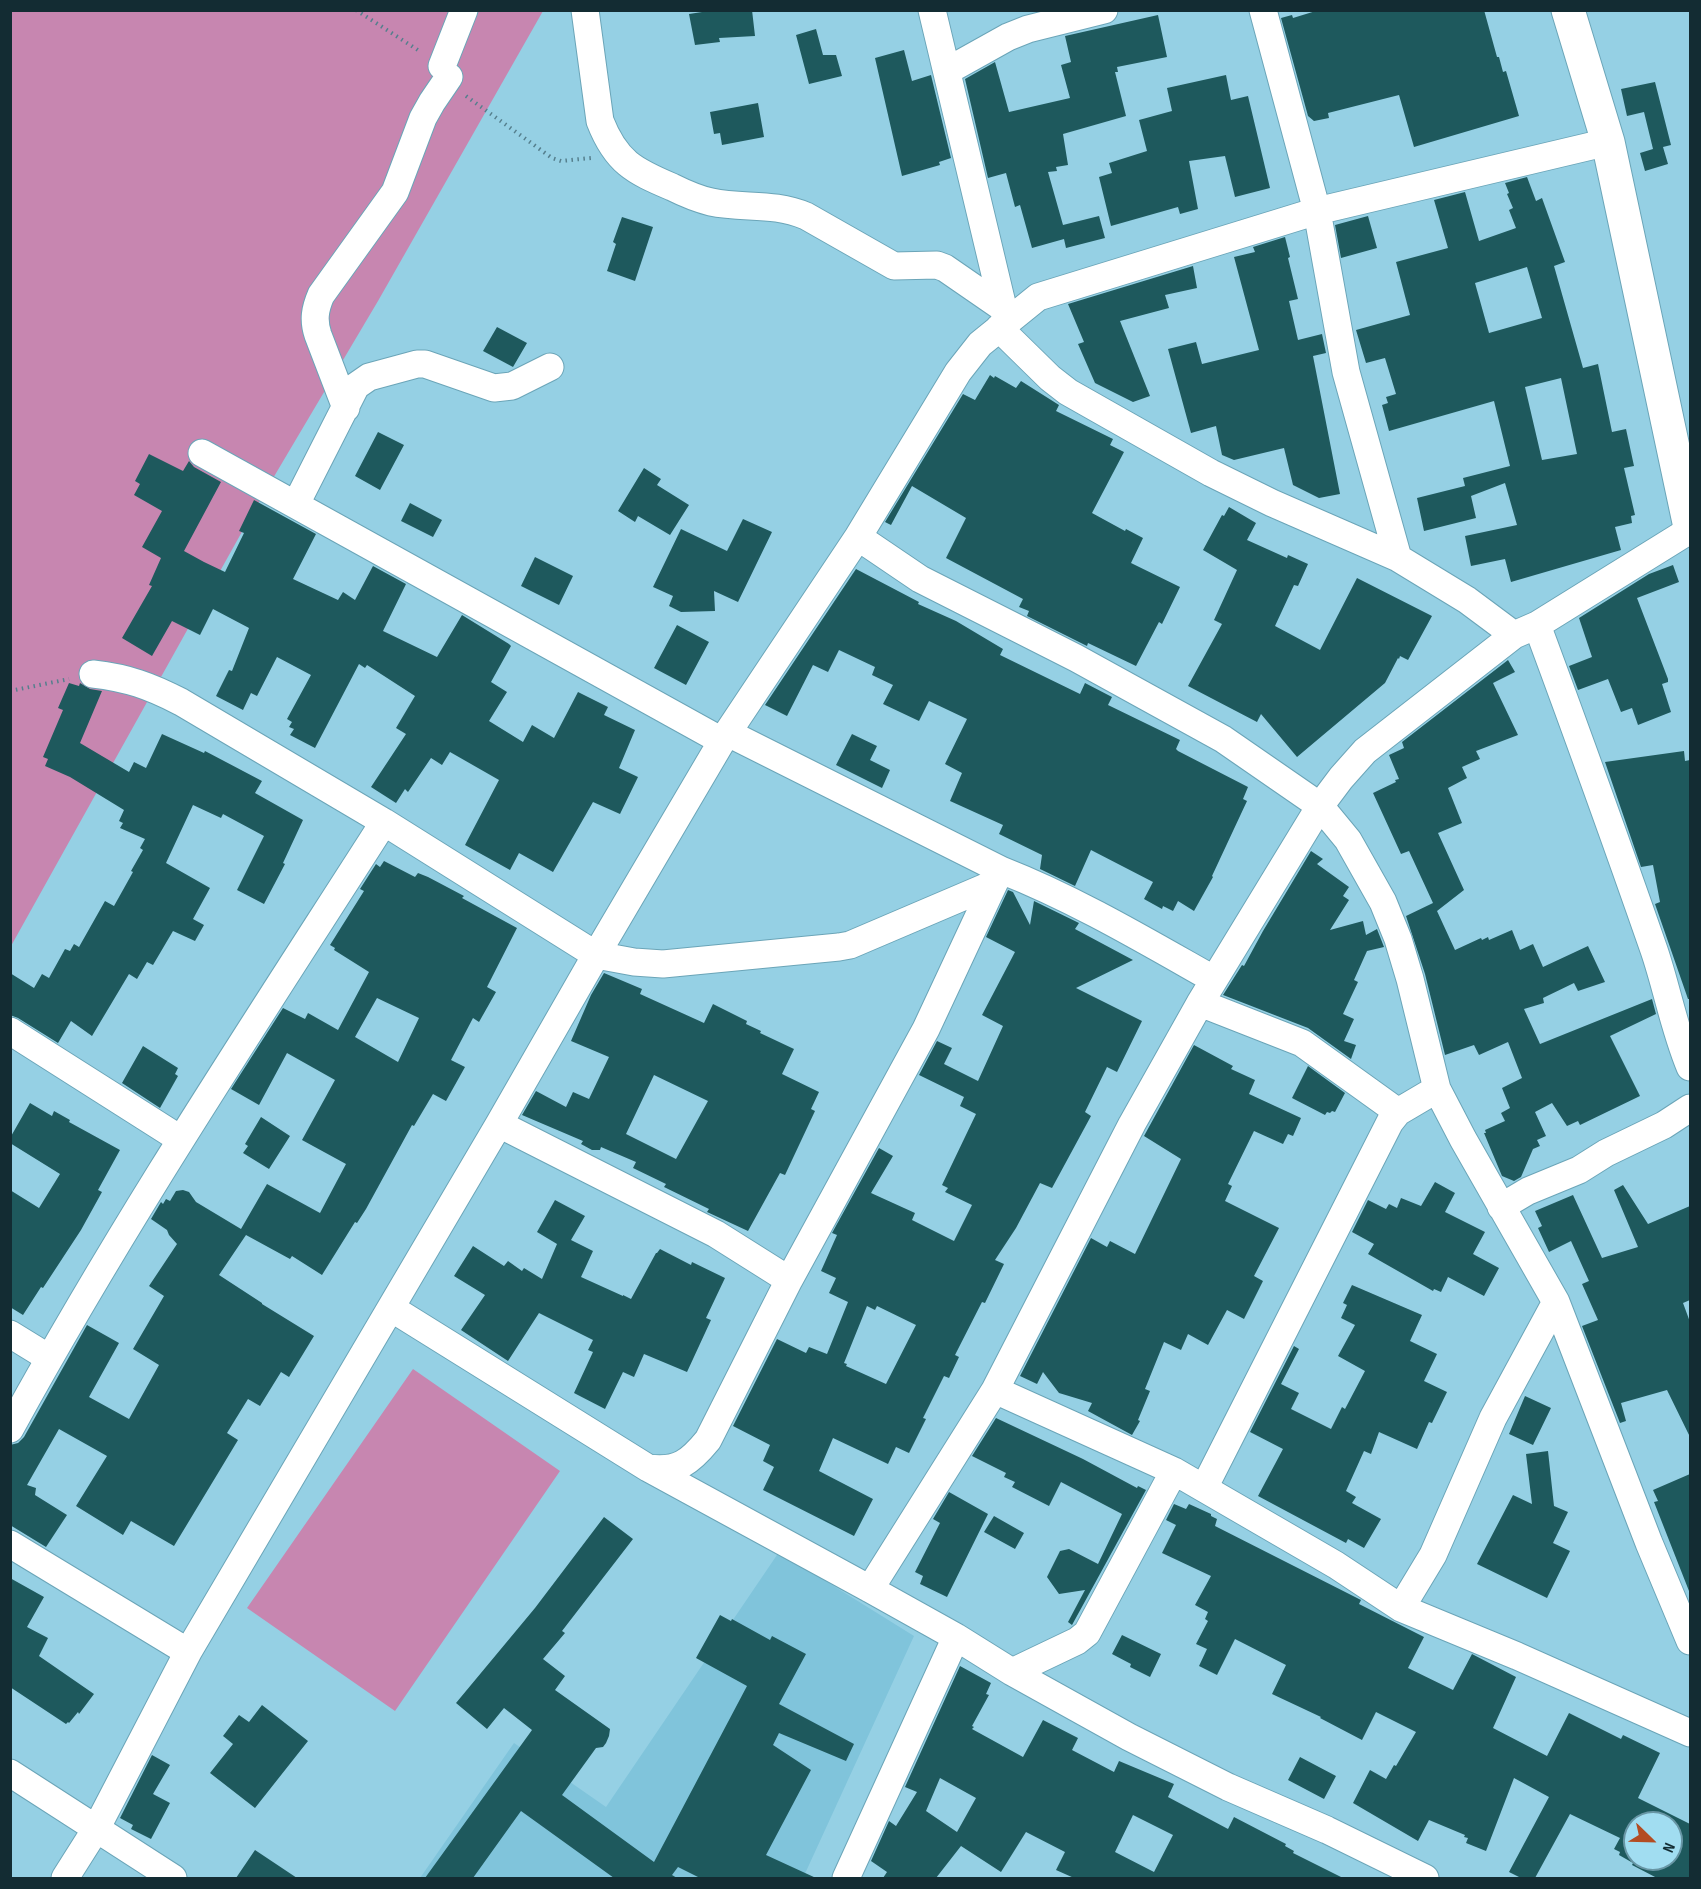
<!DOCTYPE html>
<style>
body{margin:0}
#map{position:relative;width:1701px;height:1889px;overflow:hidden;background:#95d0e4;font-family:"Sofia Sans Condensed",sans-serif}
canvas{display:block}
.frame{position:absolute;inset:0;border:12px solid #132c33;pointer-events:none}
.north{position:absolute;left:1623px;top:1811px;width:60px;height:60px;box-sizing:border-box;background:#a1ddf1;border:2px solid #6896a5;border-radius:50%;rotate:113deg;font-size:16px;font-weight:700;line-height:24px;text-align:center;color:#132c33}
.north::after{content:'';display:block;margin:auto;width:21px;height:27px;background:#b34c23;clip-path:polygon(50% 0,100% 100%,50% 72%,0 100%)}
</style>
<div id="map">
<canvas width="1701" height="1889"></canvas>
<div class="frame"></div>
<div class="north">N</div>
</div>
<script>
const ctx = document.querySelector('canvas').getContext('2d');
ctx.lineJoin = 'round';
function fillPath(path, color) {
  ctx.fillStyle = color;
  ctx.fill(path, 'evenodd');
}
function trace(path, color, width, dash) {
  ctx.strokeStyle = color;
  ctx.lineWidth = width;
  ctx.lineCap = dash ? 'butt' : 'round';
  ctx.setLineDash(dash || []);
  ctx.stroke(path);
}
const built = new Path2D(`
 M779,1552L914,1636L803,1878H420L514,1743L606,1807Z`);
const green = new Path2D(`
 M11,11H543L378,301L253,512L11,946Z
 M413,1369L560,1471L395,1711L247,1608Z`);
const building = new Path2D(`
 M715,10H752L755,36L719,38L720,42L695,45L689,14Z
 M1319,10H1484L1497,57H1499L1503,72L1506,71L1519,116L1414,147L1399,95L1328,113L1329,118L1314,121L1308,116L1281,18L1292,15L1293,18Z
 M1158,15L1167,57L1117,67L1118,72H1115L1126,116L1063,134L1068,165L1056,167L1057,171L1048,172L1063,225L1099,216L1105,238L1066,248L1064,239L1032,248L1020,205L1015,207L1006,173L988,178L965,79L995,62L1009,112L1070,98L1061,65L1071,62L1065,36Z
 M816,29L823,55H836L842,76L809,84L796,35Z
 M904,50L912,81L931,75L951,158L939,162L940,165L902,176L875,58Z
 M1226,75L1231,100L1248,96L1270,188L1235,197L1225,156L1189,161L1198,209L1180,214L1178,207L1111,226L1099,177L1112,173L1109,163L1147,151L1139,120L1172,111L1167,88Z
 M1655,82L1671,145L1663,147L1668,164L1645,171L1640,153L1653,149L1644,112L1627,116L1621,89Z
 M758,103L764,137L722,145L720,133L714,134L710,112Z
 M1527,177L1536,201L1542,198L1565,262L1554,266L1583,368L1598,364L1612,432L1626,429L1634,466L1624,468L1635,515L1631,516L1632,523L1615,527L1621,550L1511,582L1505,559L1471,566L1465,536L1517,525L1505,483L1471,496L1476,518L1424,531L1417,498L1465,486L1463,478L1510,466L1494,401L1389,431L1382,405L1388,403L1386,397L1396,394L1385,358L1366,363L1356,330L1410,315L1396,262L1448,248L1434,200L1465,192L1479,241L1516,228L1509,210L1513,208L1507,194L1509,193L1505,183ZM1527,267L1542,318L1489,333L1475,283ZM1561,378L1577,454L1542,460L1525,387Z
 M1368,216L1377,248L1341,258L1335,225Z
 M622,217L653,227L635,281L607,271L616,244L613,242Z
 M1285,237L1290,257L1288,258L1298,299L1289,301L1298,340L1322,334L1326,353L1313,356L1340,494L1319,498L1293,485L1284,448L1234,460L1222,455L1216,426L1191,433L1168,349L1196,342L1202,364L1259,350L1234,257L1255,252L1253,247Z
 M1193,266L1197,288L1165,295L1169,308L1120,321L1150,396L1133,402L1095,383L1078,344L1084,342L1068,304Z
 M497,327L527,343L513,367L483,351Z
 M990,375L994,378L995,376L1016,388L1021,381L1059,405L1056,411L1113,439L1110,445L1124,452L1092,513L1125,531L1126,529L1143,538L1131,563L1180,587L1162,624L1159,622L1136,666L1088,643L1087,646L1027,616L1029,611L1019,607L1023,599L946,558L966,518L912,486L891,525L885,522L963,394L975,400Z
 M378,432L404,445L380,490L355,476Z
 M149,454L183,471L189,461L194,467L221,482L184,551L204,562L225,572L244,533L239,531L254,500L316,534L293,579L338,600L343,592L355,600L373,566L406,584L383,631L437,657L462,615L509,644L511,646L491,682L507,692L489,721L523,742L532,725L554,738L578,692L608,707L604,715L635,730L619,768L638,777L620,814L593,802L553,872L519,853L510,870L465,845L499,780L450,752L442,765L431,758L408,792L405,789L396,803L371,787L406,734L396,728L415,696L367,665L365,668L359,664L315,748L290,735L294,729L289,727L292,722L287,719L311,675L277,657L257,696L251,693L243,710L216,696L229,670L232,671L249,628L213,609L200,635L172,621L152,656L122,638L152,586L149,585L161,558L142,547L162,511L134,495L140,484L135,481Z
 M644,468L661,479L657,485L689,505L670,535L638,516L635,522L618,511Z
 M410,503L442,520L433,537L401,521Z
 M1229,507L1256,523L1247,540L1287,558L1288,555L1308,564L1298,586L1294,585L1275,626L1320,650L1357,578L1432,616L1408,660L1400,656L1399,659L1398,658L1385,683L1297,757L1261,714L1257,722L1188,686L1222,624L1214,620L1237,570L1203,550L1222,515L1224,516Z
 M743,519L772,532L738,602L714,591L715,611L681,612L669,606L673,596L653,587L681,529L727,551Z
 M535,557L573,576L559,605L521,586Z
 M1673,565L1679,582L1637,598L1668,679V682L1662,684L1671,712L1638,725L1632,708L1621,712L1608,679L1578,690L1569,666L1592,657L1579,618L1649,574Z
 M856,569L919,602L918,604L956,621L1003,649L1000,655L1080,694L1085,683L1112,697L1108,705L1180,740L1176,749L1178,751L1248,787L1243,799L1247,801L1212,876L1213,877L1194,911L1178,901L1173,911L1163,906L1162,909L1144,899L1153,882L1091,850L1075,886L1040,869L1042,855L999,834L1003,825L950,801L962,773L945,764L967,719L929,701L919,721L883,704L893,685L872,675L875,667L839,650L828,672L813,665L787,716L765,705Z
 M677,625L709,642L686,685L654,668Z
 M1508,660L1515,672L1493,683L1518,735L1476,751L1480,759L1462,767L1467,778L1448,788L1462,823L1438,833L1464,890L1437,911L1455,950L1481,938L1482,940L1488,937L1489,940L1512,930L1520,950L1533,944L1543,967L1588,946L1605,982L1578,991L1574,983L1543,998L1544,1003L1524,1009L1540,1044L1652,999L1656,1014L1610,1036L1640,1096L1580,1125L1578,1121L1567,1126L1552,1103L1535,1112L1546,1136L1537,1140L1540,1146L1533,1149L1521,1177L1514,1181L1502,1176L1484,1133H1486L1485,1130L1505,1121L1501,1113L1510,1108L1502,1088L1522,1078L1508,1042L1479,1055L1474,1045L1445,1055L1425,974L1406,916L1433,903L1409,851L1401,854L1373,793L1396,782L1395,780L1399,779L1389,755L1404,748L1402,742Z
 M69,683L79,686L80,683L90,689L102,691L80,743L129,772L134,762L146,768L162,734L204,753L205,751L262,781L255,793L303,820L283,863L285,864L264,904L237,890L264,836L223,814L221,818L193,805L166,863L210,888L193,919L204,925L195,941L173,931L153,965L147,962L137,979L129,974L92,1036L71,1021L58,1043L18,1018L10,1015V973L34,988L42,974L49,978L65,949L70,951L74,944L79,947L105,901L114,906L133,872L131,871L143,850L140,848L145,839L120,828L123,823L119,821L124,810L70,777L45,766L48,759L43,757L63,710L58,708Z
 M852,734L877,746L870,760L890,770L882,788L836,765Z
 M1684,751L1685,761L1690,760V999H1688L1655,904L1660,902L1653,865L1641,867L1605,762Z
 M1311,851L1323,859L1317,864L1349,887L1343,896L1349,900L1330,930L1363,921L1366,935L1377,929L1384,947L1367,951L1354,980L1358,982L1343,1014L1354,1019L1344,1041L1356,1045L1351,1059L1308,1028L1223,995L1242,965L1244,966L1263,931Z
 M384,861L415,877L418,873L428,877L464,896L462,898L517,928L487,987L496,992L479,1022L473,1018L451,1060L465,1067L446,1101L433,1094L414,1126L412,1125L366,1209L357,1223L355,1222L322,1275L292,1256L290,1259L246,1235L219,1275L262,1303V1304L314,1336L289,1377L281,1372L260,1406L248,1399L227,1433L238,1440L174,1546L131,1521L123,1535L76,1506L107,1456L59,1429L27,1485L36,1488L35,1495L67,1515L46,1547L10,1525V1445L18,1443L24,1437L87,1325L119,1343L89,1397L129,1419L159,1365L133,1349L164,1296L149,1286L177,1244L169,1235L167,1230L151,1219L161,1202L163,1204L166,1199L170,1201L176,1191L183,1190L189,1192L196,1202L241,1229L267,1184L320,1213L346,1164L302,1140L335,1080L287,1053L259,1105L231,1089L283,1008L305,1019L308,1013L338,1030L369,972L334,950L335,948L330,945L364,891L360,889L376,864L380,867ZM377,998L419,1018L398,1062L355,1037Z
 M1008,890L1013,892L1030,925L1034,901L1079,923L1075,929L1133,960L1076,988L1142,1021L1117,1072L1107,1067L1085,1112L1091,1116L1052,1188L1040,1183L1016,1228L995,1260L1004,1264L985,1303L982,1302L955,1355L959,1357L949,1378L944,1376L923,1418L926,1419L909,1453L896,1447L888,1464L833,1438L819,1471L873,1499L854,1536L763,1490L774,1467L763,1461L770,1445L733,1426L777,1339L806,1353L809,1347L827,1354L848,1302L829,1293L836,1278L821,1271L837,1235L832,1233L879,1148L893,1156L871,1193L915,1213L912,1220L954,1241L972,1205L945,1192L948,1188L942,1185L976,1114L960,1106L964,1097L919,1075L937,1041L952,1048L944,1064L978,1081L1003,1026L982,1015L1015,952L986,937ZM867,1306L875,1310L877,1306L916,1325L886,1384L846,1366L847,1364L844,1363Z
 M604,973L642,989L640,994L704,1023L713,1004L747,1021L746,1024L761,1031L760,1033L794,1049L782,1074L819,1092L811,1109L815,1111L785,1175L780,1173L748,1231L707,1212L709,1209L664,1187L666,1184L633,1168L636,1162L601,1147L600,1150H592L581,1144L583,1141L522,1115L536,1091L566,1107L573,1092L589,1099L609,1057L571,1041L591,995ZM654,1075L708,1101L676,1159L626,1134Z
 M1194,1045L1233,1066L1231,1069L1255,1080L1249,1094L1301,1118L1293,1136L1288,1134L1283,1144L1254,1131L1228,1184L1232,1186L1225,1201L1279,1228L1254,1276L1263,1281L1244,1319L1227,1310L1208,1345L1188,1334L1181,1350L1164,1342L1145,1389L1150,1391L1138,1420L1140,1421L1132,1435L1088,1411L1092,1403L1059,1393L1043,1372L1037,1384L1020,1376L1091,1238L1107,1247L1110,1241L1135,1254L1181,1159L1144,1136Z
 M143,1046L178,1068L175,1074L178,1076L160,1108L122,1083Z
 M1308,1066L1345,1093L1335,1112L1332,1111L1330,1113L1327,1112L1325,1115L1292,1098Z
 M30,1103L52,1116L54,1111L70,1120L69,1122L120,1150L98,1190L102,1192L81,1230L43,1288L41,1287L23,1315L10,1307V1190L39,1208L60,1174L10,1143V1138Z
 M261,1117L290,1136L269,1169L243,1153L248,1146L245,1144Z
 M1435,1182L1455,1193L1445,1212L1485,1232L1473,1254L1499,1268L1484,1296L1448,1277L1441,1292L1434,1289L1433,1291L1368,1254L1374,1244L1352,1232L1368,1200L1386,1209L1389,1204L1397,1208L1401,1198L1421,1206Z
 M1623,1185L1648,1224L1690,1206V1300L1683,1303L1690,1322V1437L1667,1390L1621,1403L1626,1421L1620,1423L1582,1326L1598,1320L1582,1284L1589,1281L1571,1241L1549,1252L1538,1228L1542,1226L1535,1211L1573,1195L1602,1258L1638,1247L1614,1190Z
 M555,1200L585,1216L571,1240L593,1251L581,1277L623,1296V1295L631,1299L656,1253H657L660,1249L691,1265L692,1262L725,1278L706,1318L711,1320L687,1372L644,1354L634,1377L623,1372L605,1409L574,1393L593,1352L588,1350L593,1340L539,1313L508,1361L461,1330L485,1295L454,1276L473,1246L504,1266L508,1261L522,1271L524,1268L542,1279L557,1244L537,1232Z
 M1352,1285L1422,1315L1410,1341L1437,1354L1424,1381L1447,1392L1432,1423L1429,1422L1417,1449L1379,1432L1371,1454L1364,1451L1346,1491L1356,1497L1352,1503L1381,1519L1364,1548L1348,1539L1346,1543L1258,1496L1283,1449L1250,1432L1294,1346L1299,1349L1281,1384L1299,1393L1291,1409L1331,1429L1342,1407L1345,1409L1365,1371L1338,1356L1355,1325L1341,1318L1347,1305L1343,1303Z
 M1525,1396L1551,1408L1533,1445L1509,1434Z
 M996,1418L1083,1459L1137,1488L1138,1486L1146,1490L1072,1625L1068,1622L1085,1590L1059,1594L1047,1577L1060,1551L1069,1549L1098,1564L1122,1514L1061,1482L1049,1506L1012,1487L1015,1482L1004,1477L1006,1473L972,1456Z
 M1548,1451L1554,1506L1568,1512L1553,1543L1570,1551L1547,1598L1477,1564L1513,1495L1532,1504L1526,1454Z
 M1690,1474V1591H1689L1654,1502L1658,1501L1653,1490Z
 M949,1492L988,1514L947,1597L920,1584L923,1576L915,1572L940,1523L933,1519Z
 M1174,1504L1186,1509L1189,1504L1211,1514V1516L1217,1519L1215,1526L1359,1599L1361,1600L1359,1604L1424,1637L1408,1668L1453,1690L1472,1654L1516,1677L1493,1728L1547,1756L1569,1713L1621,1739L1623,1735L1660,1753L1638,1798L1690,1824V1878H1657L1632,1865L1633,1863L1619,1855L1620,1852L1614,1849L1620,1838L1570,1814L1535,1878H1521L1509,1872L1549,1797L1514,1778L1486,1851L1466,1843L1468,1838L1464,1837L1465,1835L1429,1820L1418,1841L1353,1803L1370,1770L1386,1779L1394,1765L1396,1766L1416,1732L1376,1712L1362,1740L1320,1718L1321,1717L1272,1694L1286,1665L1235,1639L1217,1675L1199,1666L1207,1649L1196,1644L1208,1621L1205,1619L1208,1612L1195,1605L1211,1576L1162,1553L1176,1525L1166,1520ZM1635,1823H1671V1859H1635Z
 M994,1516L1024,1533L1015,1549L984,1532Z
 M604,1517L633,1539L562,1631L565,1633L543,1659L565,1676L555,1690L610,1729L609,1736L606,1743L603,1747L596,1748L562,1795L654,1862L747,1686L696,1658L720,1615L731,1621L732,1619L770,1640L772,1636L806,1654L779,1704L854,1744L846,1761L779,1733L773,1745L811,1770L766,1855L816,1878H700L678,1867L672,1875L677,1878H614L521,1811L473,1878H425L532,1730L504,1708L487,1729L456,1703L535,1608Z
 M10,1578L44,1597L27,1627L48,1638L39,1656L94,1694L79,1714L78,1712L69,1723L68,1722L66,1724L10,1687Z
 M1122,1635L1161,1654L1150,1677L1130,1667L1131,1664L1112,1654Z
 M960,1666L991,1683L986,1694L989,1695L972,1726L974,1727L972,1729L1023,1757L1043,1720L1078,1738L1072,1750L1114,1772L1119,1761L1174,1784L1168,1797L1228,1829L1234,1817L1286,1844L1285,1846L1294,1851L1293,1853L1343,1878H1074L1056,1870L1065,1852L1026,1832L1001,1872L961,1846L936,1878H883L887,1872L871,1861L889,1821L896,1826L917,1792L905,1787ZM940,1778L976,1798L957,1832L926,1811ZM1133,1815L1173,1835L1154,1872L1115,1852Z
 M262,1705L308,1741L255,1808L210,1773L233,1744L223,1736L239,1715L249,1722Z
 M152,1755L170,1765L153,1794L170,1803L151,1839L131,1829L133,1825L120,1818Z
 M1300,1757L1336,1776L1324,1799L1288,1780Z
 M255,1850L297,1878H236Z`);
const path = new Path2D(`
 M356,10L421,52
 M466,96L552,158L561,161L591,158
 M10,691L69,679`);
const street = new Path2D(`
 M585,10L600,121C616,162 634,171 672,187C684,193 698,199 711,202C744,209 773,202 806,216L894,266L937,265L945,268L1003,308
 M932,10L1005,316
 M1263,10L1317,211L1346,372L1398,558
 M442,66L464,10
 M947,71L1008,37L1028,29L1104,10
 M999,328L1050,378L1068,392L1211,473L1272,503L1398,558L1467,600L1514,635
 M346,408L318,335C313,320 315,309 321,295L395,192L423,118L432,102L449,77
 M202,453L722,741
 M296,504L356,386L369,377L417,364H425L494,388L512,386L550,367
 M1690,530L1537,625L1514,635L1365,751L1341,778L1320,806L1348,840L1383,902L1398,939L1410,979L1437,1089L1463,1139L1556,1302L1649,1543L1690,1641
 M858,537L920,579L1076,658L1223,739L1320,806L1200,1003L1132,1124L995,1390L870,1589
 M1537,625C1577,733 1616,841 1654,950C1667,988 1674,1029 1690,1067
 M93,674C128,678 150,686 181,702L384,822L596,955L634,962L663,964L839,947L850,945L993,884
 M728,733L1001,870C1075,899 1144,940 1213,979
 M1200,1003L1302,1043L1398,1112
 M10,1031L180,1139
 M499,1124L716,1234L789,1280
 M1501,1207L1528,1191L1579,1170L1606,1153L1664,1125L1690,1108
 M391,1308L648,1468L870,1589L956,1637L1012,1672L1129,1737L1228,1787L1327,1830L1425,1878
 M10,1334L49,1358
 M995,1390L1174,1471L1336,1565L1401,1608L1517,1656L1690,1733
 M10,1429C124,1221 256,1022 384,822
 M648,1468C678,1472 690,1462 708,1440L789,1280L926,1029L997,877
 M1204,1488L1390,1122L1398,1112L1437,1089
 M10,1544L188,1652
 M1401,1608L1433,1555L1493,1418L1556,1302
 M1012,1672L1077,1641L1087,1633L1174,1471
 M10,1773L173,1878
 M65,1878L96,1829L188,1652L499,1124L596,955L722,741L858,537L958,372L980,344L1038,297L1317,211L1608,142
 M846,1878L956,1637`);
const secondary = new Path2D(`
 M1568,10L1608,142L1690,527`);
fillPath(built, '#80c4db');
fillPath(green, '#c786b0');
fillPath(building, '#1e595d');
trace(street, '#6ba5b8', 29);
trace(secondary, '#6ba5b8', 35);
trace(path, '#557f8d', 4, [1.5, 4.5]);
trace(street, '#fff', 27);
trace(secondary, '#fff', 33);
</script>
